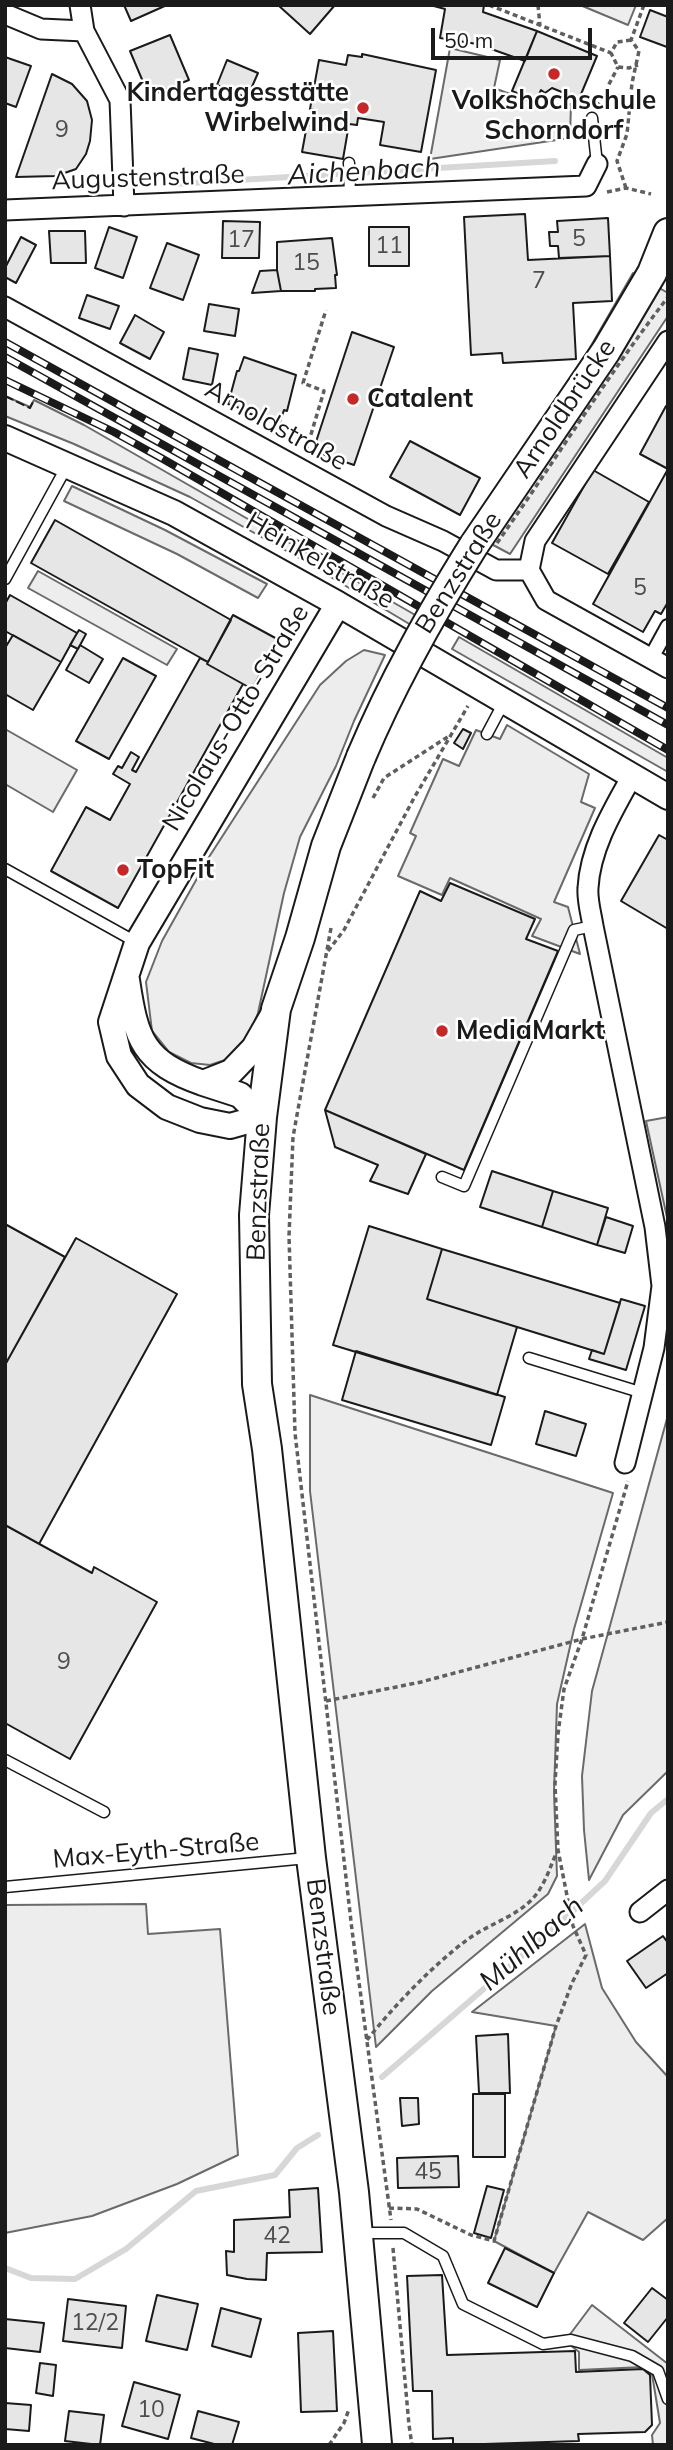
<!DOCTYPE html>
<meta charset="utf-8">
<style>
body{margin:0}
#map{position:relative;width:673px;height:2450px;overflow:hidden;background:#fff;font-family:Mulish,sans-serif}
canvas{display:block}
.frame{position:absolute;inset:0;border:7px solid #1a1a1a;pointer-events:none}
.scale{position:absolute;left:431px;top:28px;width:161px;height:32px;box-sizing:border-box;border:4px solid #1a1a1a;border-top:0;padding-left:9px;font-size:21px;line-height:24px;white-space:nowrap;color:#1a1a1a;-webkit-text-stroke:5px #fff;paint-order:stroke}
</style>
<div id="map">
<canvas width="673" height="2450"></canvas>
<div class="frame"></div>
<div class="scale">50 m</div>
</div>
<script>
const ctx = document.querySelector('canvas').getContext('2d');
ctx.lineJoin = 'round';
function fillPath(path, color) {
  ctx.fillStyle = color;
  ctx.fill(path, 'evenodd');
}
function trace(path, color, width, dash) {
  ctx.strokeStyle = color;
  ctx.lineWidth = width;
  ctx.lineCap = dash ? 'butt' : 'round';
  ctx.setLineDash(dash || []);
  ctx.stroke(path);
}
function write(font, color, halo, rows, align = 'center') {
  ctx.font = font + ' Mulish,sans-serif';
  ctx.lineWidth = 5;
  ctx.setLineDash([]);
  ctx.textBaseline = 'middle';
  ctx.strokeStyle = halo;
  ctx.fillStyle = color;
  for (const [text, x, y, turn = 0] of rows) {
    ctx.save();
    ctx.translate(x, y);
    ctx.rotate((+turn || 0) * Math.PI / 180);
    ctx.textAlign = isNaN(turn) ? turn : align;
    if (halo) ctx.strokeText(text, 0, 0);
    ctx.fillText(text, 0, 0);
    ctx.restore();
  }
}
const built = new Path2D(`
 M580,5H636L628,25Z
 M450,48L500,60L494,88L542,106L571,104L570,138L430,159Z
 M633,273L668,293V316L510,554L467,531L588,351Z
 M5,396L30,407L34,400L84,425L417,616L411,625L299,558L190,497L74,444L5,416Z
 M72,486L165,530L267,584L258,598L177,554L64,501Z
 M38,571L177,649L167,665L28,588Z
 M459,637L668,758V772L452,649Z
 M364,650L385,655L354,721L336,766L300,837L284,893L258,1013L246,1043L228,1059L210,1065L191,1063L169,1052L152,1031L146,982L162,941L209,857L320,685L346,661Z
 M507,725L589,774L581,802L595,808L554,902L568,907L580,954L532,936L541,919L450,878L442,895L398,876L416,836L410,833L443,759L459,766L476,730L500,739Z
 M5,729L77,770L53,812L5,784Z
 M668,1117V1222L646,1121Z
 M310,1395L613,1493L574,1629L557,1704L554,1792L557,1876L548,1894L432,1991L376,2047L310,1491Z
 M668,1415V1771L623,1815L589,1880L584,1830L582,1776L592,1691Z
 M146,1904L148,1934L220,1929L238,2155L177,2184L92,2216L5,2233V1905Z
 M585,1924L602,1988L636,2042L668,2077V2218L643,2240L588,2212L554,2273L494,2241L556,2026L472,2012Z
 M592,2305L668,2364V2445H653L652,2435L660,2423L652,2374L643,2367L579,2370V2352L565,2341Z`);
const stream = new Path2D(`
 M173,184L555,161
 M382,2077L561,1922L605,1881L651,1813L668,1799
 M5,2268L31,2278L75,2279L126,2249L196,2191L275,2175L297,2148L318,2135`);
const building = new Path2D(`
 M124,5H167L131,21Z
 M278,5H335L310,34Z
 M430,5H484L483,12L537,31L525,61L477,44L440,38L445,9Z
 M650,10L668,17L667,47L640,37Z
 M537,31L597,56L579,99L552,88L545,93L541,90L536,101L512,91Z
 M170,35L189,80L149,96L130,51Z
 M362,54L436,70L421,152L380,145L384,122L358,118L357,125L349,124L343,159L302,152L307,125L312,126L315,110L310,109L319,60L346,65L348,55L362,57Z
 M5,57L31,66L16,107L5,103Z
 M227,60L258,73L247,98L217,85Z
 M52,74L72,84L87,101L92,120L90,141L86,154L76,169L56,176L16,177Z
 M525,214L528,260L610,256L612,301L573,303L576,359L503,363L502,353L471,355L464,217Z
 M608,218L610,256L559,258L558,246H550L549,232H558L557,221Z
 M223,221L260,222L259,258H222Z
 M109,227L137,237L123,278L95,268Z
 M369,227H409V266H369Z
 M49,231H85L86,263H51Z
 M21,237L36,245L16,283L5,277V268Z
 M332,238L337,275H335L336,288L315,289V291H281L277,270V242Z
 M167,243L199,255L183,300L150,288Z
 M277,270L281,291L252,293L260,271Z
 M87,295L119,306L110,329L79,318Z
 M209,304L239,309L235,336L204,331Z
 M135,315L164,332L150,359L120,343Z
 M352,332L394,347L354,465L313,451Z
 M189,348L218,354L212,385L183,379Z
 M244,357L296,375L287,411L284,410L280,422L247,413L248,411L228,404L237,371H239Z
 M666,406L668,407V469L640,454Z
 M410,441L480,478L460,515L390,477Z
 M668,469V602L661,614L655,611L643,632L593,604Z
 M593,470L649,502L608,574L552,543Z
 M55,520L231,620L208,662L31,563Z
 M10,595L77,633L61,662L5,631V604Z
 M233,615L279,640L252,689L207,664Z
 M79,630L86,634L78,649L70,645Z
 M13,635L61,662L33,710L5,694V648Z
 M80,645L103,659L89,683L66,670Z
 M123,658L156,676L109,759L76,741Z
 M200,658L208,662L207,664L243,684L118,908L51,871L86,807L110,820L130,784L113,774L118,766L122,768L131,752L139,757L132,770L136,772Z
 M463,729L471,733L463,749L454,743Z
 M659,835L668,840V929L621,901Z
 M450,883L535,919L526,939L558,951L464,1170L325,1110L420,891L441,901Z
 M325,1110L426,1154L408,1194L370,1181L378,1165L335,1147Z
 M492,1171L553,1191L542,1227L480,1207Z
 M553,1191L608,1208L597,1245L542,1227Z
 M606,1217L633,1226L625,1253L597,1245Z
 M5,1224L65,1257L5,1365Z
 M369,1226L442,1249L427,1299L517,1327L497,1395L333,1345Z
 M76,1238L177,1294L39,1544L5,1525V1365Z
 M442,1249L620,1303L604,1354L427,1299Z
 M621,1299L645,1306L626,1370L589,1359L592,1350L604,1354Z
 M356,1351L505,1397L491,1445L342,1400Z
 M545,1411L586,1424L576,1456L536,1444Z
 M5,1525L92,1573L94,1567L157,1602L70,1759L5,1723Z
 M663,1936L668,1943V1973L646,1988L627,1961Z
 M508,2034L510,2093H479L476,2036Z
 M473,2094H505V2157H473Z
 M400,2098H418L419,2124L402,2126Z
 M458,2156L459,2187L398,2188L397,2158Z
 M487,2186L504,2190L491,2238L474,2233Z
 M318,2188L322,2252L267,2253L266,2280L247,2279L227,2275L226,2251L234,2252V2220L290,2217L289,2190Z
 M505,2248L554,2273L537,2307L488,2283Z
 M442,2275L447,2355L575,2351L576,2372L643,2369L650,2375L652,2425L645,2432L578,2434L579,2441L453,2445V2438L433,2439L432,2391H413L407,2276Z
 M652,2288L668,2300V2317L648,2342L624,2323Z
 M157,2295L198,2304L187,2350L146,2341Z
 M68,2299L126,2306L122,2348L63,2341Z
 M221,2308L261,2319L251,2357L212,2346Z
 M5,2319L44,2323L40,2352L5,2348Z
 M333,2331L337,2411L301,2412L298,2333Z
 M40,2363L56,2365L53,2396L36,2393Z
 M134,2382L180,2395L168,2439L122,2426Z
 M5,2403L31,2405L29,2431L5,2429Z
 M69,2411L104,2415L100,2445L65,2441Z
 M198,2411L239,2422L232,2445H218L191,2438Z`);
const path = new Path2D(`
 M489,5L611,53
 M538,5L540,26
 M631,40L617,42L611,53L618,67L629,68L638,65
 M606,91L629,101
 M597,107L618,67
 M626,188L617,161L627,134L632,83L639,51L631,40L644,5
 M607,192L626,188L651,194
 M306,451L324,391L303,383L326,310
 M373,798L384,778L449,736
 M331,928L293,1137L289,1236L295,1433L352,1930L391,2220
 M328,951L344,930L414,798L468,706
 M326,1701L421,1682L582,1639L668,1622
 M367,2040C392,2008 434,1964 467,1940C490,1922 526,1915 541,1887C548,1876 551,1864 557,1852
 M389,2208L417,2209L471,2235L494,2241L556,2026L572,1983L586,1955L573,1926L558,1850L555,1784L558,1734L564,1689L582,1639L628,1481
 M393,2248L409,2425L412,2445
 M329,2445L344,2423L349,2409`);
const service = new Path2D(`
 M592,118L597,164
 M349,163L350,196
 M5,579L67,466
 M487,734L504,702
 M5,869L136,942
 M442,1177L464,1186L574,930L593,926
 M529,1358L643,1393
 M5,1760L104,1812
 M5,1887L307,1858
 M360,2233H404L443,2256L463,2304L543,2344L571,2340L632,2356L658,2371L668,2399`);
const pedestrian = new Path2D(`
 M651,658L668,627`);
const minor = new Path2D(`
 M80,5L84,31L120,100L124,206
 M5,14L41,29L84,31
 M5,210L586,186L597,164
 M5,307L386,516L443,541L496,570H529
 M668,341L535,541L529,570L546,600L668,668
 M625,1463L654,1348L662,1286L655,1227L593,926C591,913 587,900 588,888C590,848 613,810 632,776
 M640,1912L668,1890`);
const tertiary = new Path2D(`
 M5,438L174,513L338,604L668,797
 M127,980C136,1040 143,1062 203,1083L231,1072L254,1048L274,1013
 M203,1083L240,1095L262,1117L230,1126L200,1120L167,1107L138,1085L119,1056L111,1022L137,943L338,604`);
const secondary = new Path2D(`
 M474,545L606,351L652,273L668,233
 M361,757L326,846L300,938L276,1009L262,1117L254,1215L257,1384L267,1449L311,1858L354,2192L377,2444`);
const rail = new Path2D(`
 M5,342L668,708
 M5,357L668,725
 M5,380L114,432L163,459L668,750`);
const pathBridge = new Path2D(`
 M497,543C555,461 607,376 668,297`);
const secondaryBridge = new Path2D(`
 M361,757C393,681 431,614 474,545`);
const fence = new Path2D(`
 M5,396L30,408L34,400`);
const markers = [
 [554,74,7,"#c62828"],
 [363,108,7,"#c62828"],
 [353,399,7,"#c62828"],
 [123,870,7,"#c62828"],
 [442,1031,7,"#c62828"]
];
const numberNames = [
 ["9",62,130],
 ["5",579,239],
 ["17",241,240],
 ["11",389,246],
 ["15",306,263],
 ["7",539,281],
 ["5",640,588],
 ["9",64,1662],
 ["45",428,2172],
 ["42",277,2236],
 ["12/2",95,2323],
 ["10",151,2410]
];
const poiNames = [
 ["Kindertagesstätte",349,93,"right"],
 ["Wirbelwind",349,123,"right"],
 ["Volkshochschule",554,101,"center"],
 ["Schorndorf",554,131,"center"],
 ["Catalent",367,399],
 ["TopFit",137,870],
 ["MediaMarkt",456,1031]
];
const streetNames = [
 ["Augustenstraße",148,178,-2],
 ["Arnoldbrücke",565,409,-56],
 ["Arnoldstraße",276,426,29],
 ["Heinkelstraße",320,561,30],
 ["Benzstraße",459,573,-58],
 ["Nicolaus-Otto-Straße",236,718,-59],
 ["Benzstraße",259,1192,-88],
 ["Max-Eyth-Straße",156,1851,-5],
 ["Benzstraße",323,1947,83]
];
const waterNames = [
 ["Aichenbach",364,172,-3],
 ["Mühlbach",532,1944,-41]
];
fillPath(built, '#ededed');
trace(built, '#6a6a6a', 2);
trace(stream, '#d7d7d7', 6);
fillPath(building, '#e6e6e6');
trace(building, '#1a1a1a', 2);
trace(service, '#1a1a1a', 13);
trace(pedestrian, '#1a1a1a', 18);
trace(minor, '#1a1a1a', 23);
trace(tertiary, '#1a1a1a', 28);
trace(secondary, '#1a1a1a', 32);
trace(path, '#5f5f5f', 3.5, [5, 3.5]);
trace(service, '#fff', 10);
trace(pedestrian, '#fff', 14);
trace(minor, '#fff', 19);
trace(tertiary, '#fff', 24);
trace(secondary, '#fff', 28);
trace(rail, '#1a1a1a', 8);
trace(rail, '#fff', 5, [16]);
trace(secondaryBridge, '#1a1a1a', 32, []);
trace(pathBridge, '#5f5f5f', 3.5, [5, 3.5]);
trace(secondaryBridge, '#fff', 28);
trace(fence, '#1a1a1a', 2, [9, 3.5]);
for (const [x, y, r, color] of markers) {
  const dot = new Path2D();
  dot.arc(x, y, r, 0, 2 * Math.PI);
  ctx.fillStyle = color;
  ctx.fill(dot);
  trace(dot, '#fff', 2.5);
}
write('23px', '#4d4d4d', null, numberNames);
write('bold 26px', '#1a1a1a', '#fff', poiNames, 'left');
write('26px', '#1a1a1a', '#fff', streetNames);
write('italic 28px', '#1a1a1a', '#fff', waterNames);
</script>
